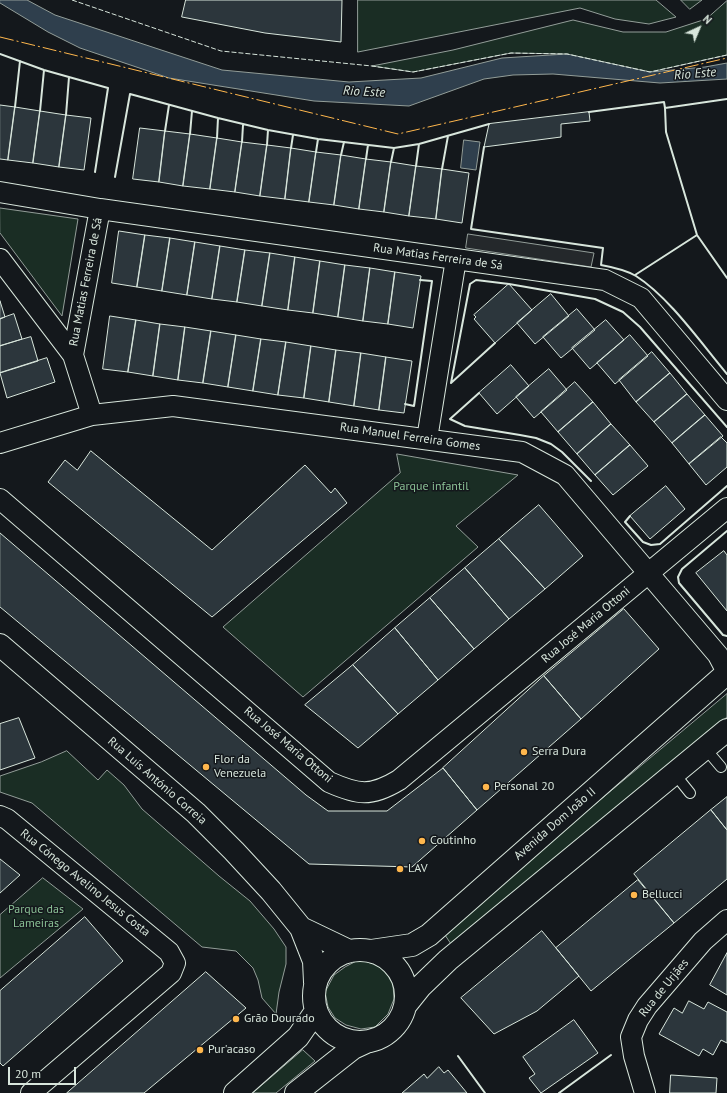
<!DOCTYPE html>
<meta charset="utf-8">
<style>
body{margin:0}
#map{position:relative;width:727px;height:1093px;overflow:hidden;background:#14181c;font-family:"PT Sans",sans-serif}
canvas{display:block}
.north{position:absolute;left:679px;top:8px;width:40px;height:40px;-webkit-text-stroke:3px #14181c;paint-order:stroke;rotate:44deg;font-size:11px;font-weight:700;line-height:16px;text-align:center;color:#d8e6dc}
.north::after{content:'';display:block;margin:auto;width:14px;height:18px;background:#d8e6dc;clip-path:polygon(50% 0,100% 100%,50% 72%,0 100%)}
.scale{position:absolute;left:8px;top:1067px;width:68px;height:18px;box-sizing:border-box;border:2px solid #d8e6dc;border-top:0;padding-left:5px;font-size:12px;line-height:14px;white-space:nowrap;color:#d8e6dc;-webkit-text-stroke:3px #14181c;paint-order:stroke}
</style>
<div id="map">
<canvas width="727" height="1093"></canvas>
<div class="north">N</div>
<div class="scale">20 m</div>
</div>
<script>
const ctx = document.querySelector('canvas').getContext('2d');
ctx.lineJoin = 'round';
function fillPath(path, color) {
  ctx.fillStyle = color;
  ctx.fill(path, 'evenodd');
}
function trace(path, color, width, dash) {
  ctx.strokeStyle = color;
  ctx.lineWidth = width;
  ctx.lineCap = dash ? 'butt' : 'round';
  ctx.setLineDash(dash || []);
  ctx.stroke(path);
}
function write(font, color, halo, rows, align = 'center') {
  ctx.font = font + ' "PT Sans",sans-serif';
  ctx.lineWidth = 3;
  ctx.setLineDash([]);
  ctx.textBaseline = 'middle';
  ctx.strokeStyle = halo;
  ctx.fillStyle = color;
  for (const [text, x, y, turn = 0] of rows) {
    ctx.save();
    ctx.translate(x, y);
    ctx.rotate((+turn || 0) * Math.PI / 180);
    ctx.textAlign = isNaN(turn) ? turn : align;
    if (halo) ctx.strokeText(text, 0, 0);
    ctx.fillText(text, 0, 0);
    ctx.restore();
  }
}
const green = new Path2D(`
 M358,0H656L676,17L649,24L615,19L580,8L358,52Z
 M681,0H702L690,9Z
 M727,1V55L650,72L567,54L511,53L413,72L372,66L453,50L573,20L623,32H666L706,19Z
 M0,208L78,219L62,316L0,233Z
 M397,454L518,475L456,526L478,547L303,697L223,627L400,473Z
 M727,694V717L453,947L443,932Z
 M67,751L98,780L107,770L124,785L142,809L219,876L250,901L274,929L286,947V964L279,992L276,1014L262,998L258,980L253,968L236,951L202,947L32,803L0,792V776L41,762Z
 M43,878L83,909L0,978V915Z
 M359,960L375,964L387,972L393,984L394,999L388,1014L375,1027L361,1029L346,1025L335,1018L328,1007L325,992L334,975L345,967Z
 M303,1050L315,1061L276,1093H253Z`);
const parking = new Path2D(`
 M468,234L594,253L591,267L466,248Z`);
const water = new Path2D(`
 M0,0H27L55,15L222,70L349,82L421,78L502,58L567,54L650,72L705,67L727,63V79L660,83L553,74L513,75L484,79L409,106L314,101L169,78L80,48L48,32L0,3Z
 M464,140L480,142L476,170L461,168Z`);
const building = new Path2D(`
 M186,0H342L341,42L265,33L182,17Z
 M0,105L15,107L8,160L0,159Z
 M15,107L40,111L33,163L8,160Z
 M40,111L66,115L59,167L33,163Z
 M589,112L590,121L561,124V137L484,147L489,124Z
 M66,115L91,118L84,170L59,167Z
 M140,128L165,131L159,182L133,179Z
 M165,131L190,134L183,186L159,182Z
 M190,134L217,138L210,189L183,186Z
 M217,138L242,142L235,192L210,189Z
 M242,142L267,145L260,196L235,192Z
 M267,145L291,148L285,199L260,196Z
 M291,148L316,152L309,202L285,199Z
 M316,152L341,155L334,205L309,202Z
 M341,155L366,159L359,209L334,205Z
 M366,159L391,162L384,212L359,209Z
 M391,162L416,166L409,216L384,212Z
 M416,166L442,169L436,219L409,216Z
 M442,169L469,173L462,223L436,219Z
 M119,231L145,235L137,287L112,283Z
 M145,235L170,238L162,291L137,287Z
 M170,238L195,242L187,295L162,291Z
 M195,242L220,246L212,299L187,295Z
 M220,246L245,250L237,302L212,299Z
 M245,250L270,253L262,306L237,302Z
 M270,253L295,257L288,310L262,306Z
 M295,257L320,261L313,313L288,310Z
 M320,261L345,265L338,317L313,313Z
 M345,265L370,268L363,321L338,317Z
 M370,268L395,272L388,324L363,321Z
 M395,272L421,276L413,328L388,324Z
 M509,284L532,310L495,343L474,319L476,317L474,315Z
 M551,294L569,316L535,344L517,323Z
 M0,301L5,317L0,319Z
 M577,309L595,330L561,358L543,337Z
 M14,314L22,339L0,346V319Z
 M110,316L136,320L128,372L103,369Z
 M136,320L160,324L153,376L128,372Z
 M606,320L624,340L590,369L572,348Z
 M160,324L185,327L178,380L153,376Z
 M185,327L211,331L203,383L178,380Z
 M211,331L236,335L228,387L203,383Z
 M236,335L261,339L253,391L228,387Z
 M630,335L648,356L615,384L597,363Z
 M31,337L38,361L0,373V346Z
 M261,339L286,342L278,395L253,391Z
 M286,342L311,346L304,398L278,395Z
 M311,346L336,350L329,402L304,398Z
 M336,350L361,353L354,406L329,402Z
 M652,352L670,373L636,402L619,380Z
 M361,353L386,357L379,410L354,406Z
 M386,357L412,361L404,413L379,410Z
 M47,358L55,382L7,398L0,373Z
 M511,365L529,386L497,414L479,393Z
 M549,369L567,390L534,418L516,397Z
 M670,373L687,394L654,422L636,402Z
 M575,382L593,402L558,432L541,412Z
 M687,394L705,415L672,443L654,422Z
 M593,402L611,424L577,454L558,432Z
 M705,415L723,436L689,464L672,443Z
 M611,424L630,445L595,475L577,454Z
 M721,437L727,443V467L706,485L689,464Z
 M630,445L648,466L613,495L595,475Z
 M91,451L212,550L305,465L331,493L335,488L347,503L212,617L48,482L65,460L77,470Z
 M666,486L685,509L650,539L630,516Z
 M539,505L583,556L545,589L499,539Z
 M0,533L306,795L328,811H387L443,768L477,810L412,867L309,864L0,607Z
 M499,539L545,589L509,619L465,568Z
 M724,551L727,555V611L696,573Z
 M465,568L509,619L474,649L430,598Z
 M430,598L474,649L438,680L395,628Z
 M624,609L659,649L581,719L544,676Z
 M395,628L438,680L398,714L353,665Z
 M353,665L398,714L358,748L305,705Z
 M544,676L581,719L477,810L443,768Z
 M19,718L35,758L0,770V724Z
 M727,797V830L711,810Z
 M711,810L727,830V879L674,923L634,874Z
 M0,859L20,875L0,893Z
 M638,880L674,923L591,991L556,948Z
 M85,917L123,961L3,1066L0,1063V991Z
 M542,931L579,976L537,1011L494,1034L461,998Z
 M727,953V995L710,985Z
 M206,972L246,1008L144,1093H67Z
 M689,1001L704,1009L708,1002L727,1012V1043L721,1040L713,1055L703,1049L699,1056L659,1034L674,1008L682,1013Z
 M574,1020L598,1053L541,1093L529,1078L535,1074L523,1057Z
 M439,1067L444,1073L448,1070L467,1093H402L424,1074L427,1078Z
 M671,1075L717,1078L716,1093H670Z`);
const lane = new Path2D(`
 M705,748L721,767
 M674,773L690,793`);
const street = new Path2D(`
 M0,192L100,209L605,280L641,298L727,400
 M0,259L73,355L92,415
 M73,355L100,209
 M427,439L456,259
 M0,443L92,415L173,406L522,452L565,475L718,655L727,672
 M0,499L329,782C358,795 371,797 399,780L727,508
 M0,816L7,819L169,952L175,963L171,973L31,1093
 M645,1093L634,1056L631,1037L638,1020L647,1006L703,941L727,920`);
const secondary = new Path2D(`
 M0,645L196,813L234,851L271,891L301,928L314,961L315,982
 M301,928L349,951
 M314 996a46 46 0 1 1 92 0a46 46 0 1 1-92 0Z
 M371,951L412,945L429,935L727,673
 M405,1006L421,986L448,960L727,730
 M235,1093L298,1037L316,1011
 M296,1093L353,1048L366,1042`);
const fence = new Path2D(`
 M72,0L221,51L372,66L413,72L511,53L567,54L650,72L727,55`);
const wall = new Path2D(`
 M0,54L44,70L108,88L95,172
 M15,107L20,61
 M665,108L666,132L697,235L727,278
 M40,111L44,70
 M589,112L664,102L665,108L727,99
 M66,115L69,77
 M165,131L169,105
 M190,134L192,111
 M217,138L218,118
 M242,142L243,125
 M267,145L268,130
 M484,147L471,229L603,248L601,265C612,267 626,270 636,276C669,297 701,343 727,374
 M291,148L293,135
 M316,152L318,139
 M341,155L344,142
 M366,159L368,145
 M391,162L394,148
 M416,166L419,144
 M442,169L448,136
 M115,177L130,94L218,118L268,130L318,139L394,148L419,144L489,124
 M635,275L697,235
 M495,343L451,383L470,284L476,280L509,284L595,299L623,312L640,327L727,427
 M479,393L450,419L465,426L520,435L536,438L551,444L562,452L591,481
 M405,404L414,406L432,281L420,280
 M630,516L625,522L643,542L651,545L660,544L727,486
 M727,531L682,569L678,577L679,583L723,635L727,636
 M458,1056L485,1093
 M559,1093L611,1055`);
const power = new Path2D(`
 M0,37L398,134L727,58`);
const markers = [
 [524,752,4,"#ffb74d"],
 [206,767,4,"#ffb74d"],
 [486,787,4,"#ffb74d"],
 [422,841,4,"#ffb74d"],
 [400,869,4,"#ffb74d"],
 [634,895,4,"#ffb74d"],
 [236,1019,4,"#ffb74d"],
 [200,1050,4,"#ffb74d"]
];
const streetNames = [
 ["Rua Matias Ferreira de Sá",438,257,8],
 ["Rua Matias Ferreira de Sá",86,282,-79],
 ["Rua Manuel Ferreira Gomes",410,437,8],
 ["Rua José Maria Ottoni",586,625,-40],
 ["Rua José Maria Ottoni",288,745,40],
 ["Rua Luís António Correia",157,781,41],
 ["Avenida Dom João II",555,824,-41],
 ["Rua Cónego Avelino Jesus Costa",85,883,39],
 ["Rua de Urjães",664,988,-51]
];
const parkNames = [
 ["Parque infantil",431,487],
 ["Parque das",36,910],
 ["Lameiras",36,924]
];
const poiNames = [
 ["Serra Dura",532,752],
 ["Flor da",214,760],
 ["Venezuela",214,774],
 ["Personal 20",494,787],
 ["Coutinho",430,841],
 ["LAV",408,869],
 ["Bellucci",642,895],
 ["Grão Dourado",244,1019],
 ["Pur'acaso",208,1050]
];
const waterNames = [
 ["Rio Este",695,74,-5],
 ["Rio Este",364,92,3]
];
fillPath(green, '#1a2d24');
trace(green, '#939e99', 1);
fillPath(parking, '#24282b');
trace(parking, '#939e99', 1);
fillPath(water, '#2f3f4d');
trace(water, '#939e99', 1);
fillPath(building, '#2c363c');
trace(building, '#d8e6dc', 1);
trace(lane, '#d8e6dc', 12);
trace(street, '#d8e6dc', 22);
trace(secondary, '#d8e6dc', 24);
trace(lane, '#14181c', 10);
trace(street, '#14181c', 20);
trace(secondary, '#14181c', 22);
trace(fence, '#d8e6dc', 1, [5, 2]);
trace(wall, '#d8e6dc', 2);
trace(power, '#ffb74d', 1, [14, 3, 2, 3]);
for (const [x, y, r, color] of markers) {
  const dot = new Path2D();
  dot.arc(x, y, r, 0, 2 * Math.PI);
  ctx.fillStyle = color;
  ctx.fill(dot);
  trace(dot, '#14181c', 1.5);
}
write('12px', '#d8e6dc', '#14181c', streetNames);
write('12px', '#8ac095', '#14181c', parkNames);
write('12px', '#d8e6dc', '#14181c', poiNames, 'left');
write('italic 13px', '#d8e6dc', '#14181c', waterNames);
</script>
